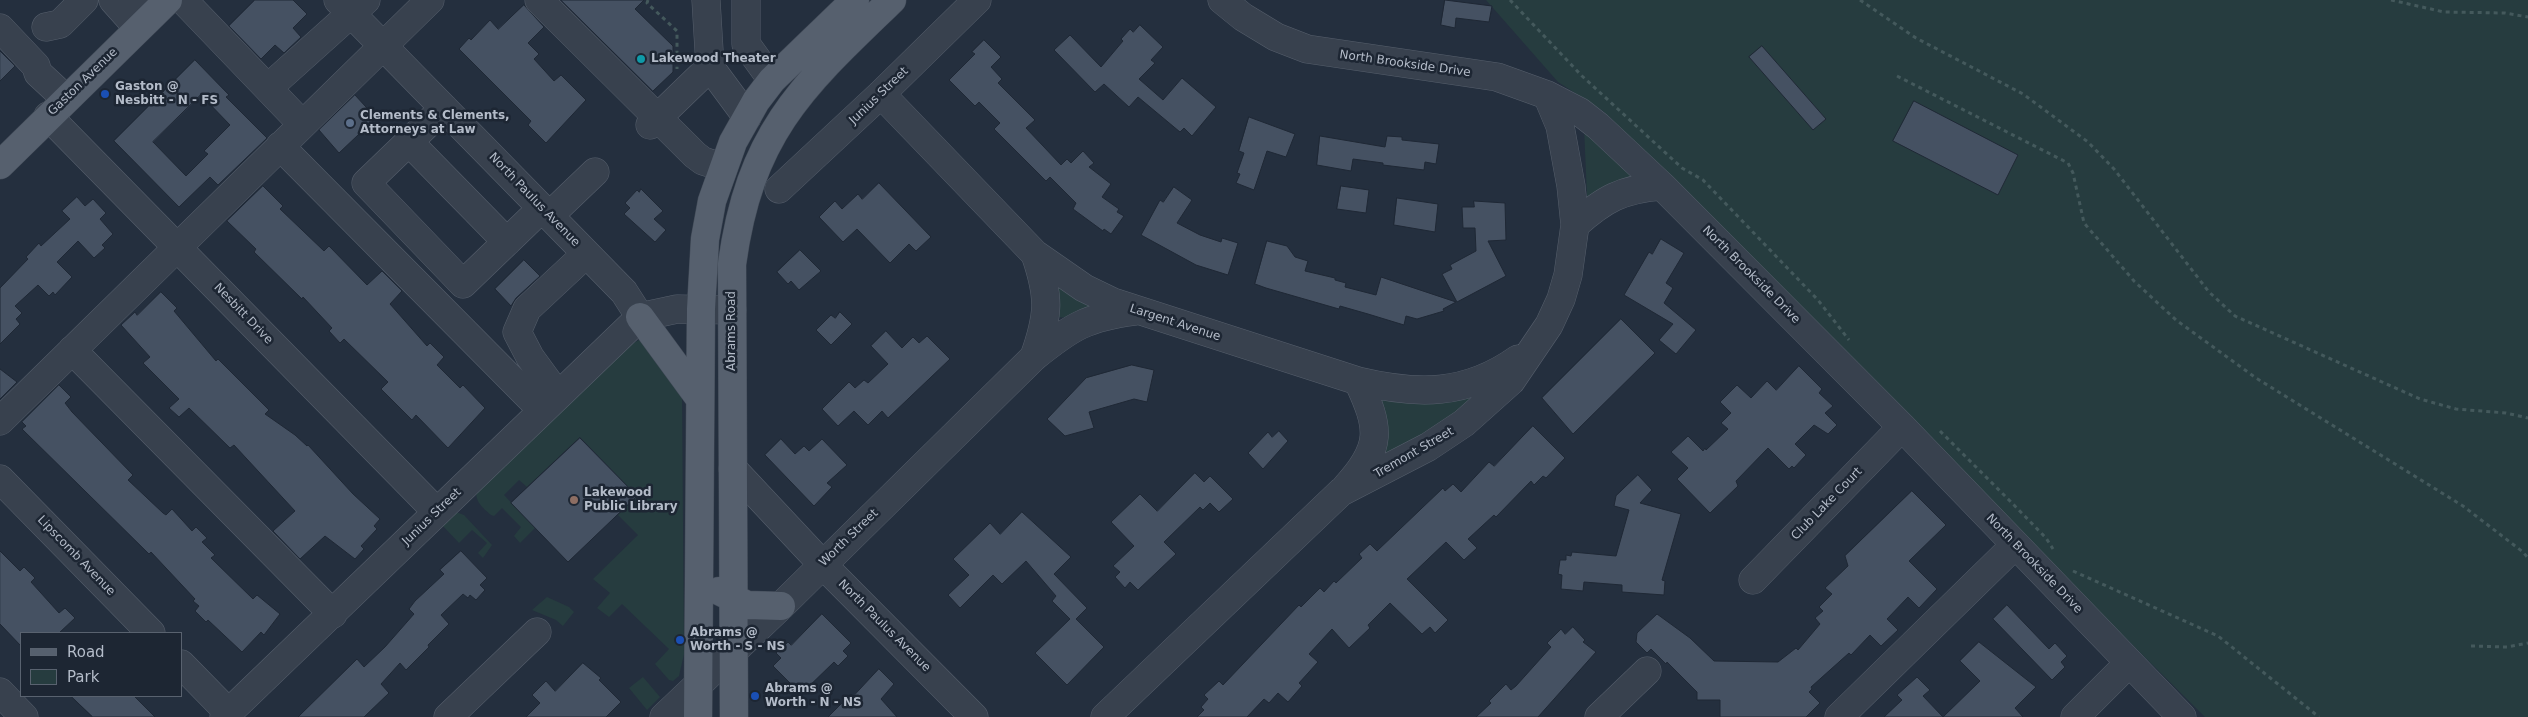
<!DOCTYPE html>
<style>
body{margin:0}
#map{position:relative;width:2528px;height:717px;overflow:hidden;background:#242f3e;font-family:"DejaVu Sans",sans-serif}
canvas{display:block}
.legend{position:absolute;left:20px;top:632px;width:162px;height:65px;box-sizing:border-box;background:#1d2633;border:1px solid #59626f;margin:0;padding:6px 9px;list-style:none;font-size:15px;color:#b4bcc9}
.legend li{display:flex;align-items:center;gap:10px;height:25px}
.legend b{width:25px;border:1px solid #59626f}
</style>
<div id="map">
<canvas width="2528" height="717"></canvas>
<ul class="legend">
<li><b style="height:6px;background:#56606e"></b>Road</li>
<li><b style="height:14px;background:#263c3f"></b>Park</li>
</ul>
</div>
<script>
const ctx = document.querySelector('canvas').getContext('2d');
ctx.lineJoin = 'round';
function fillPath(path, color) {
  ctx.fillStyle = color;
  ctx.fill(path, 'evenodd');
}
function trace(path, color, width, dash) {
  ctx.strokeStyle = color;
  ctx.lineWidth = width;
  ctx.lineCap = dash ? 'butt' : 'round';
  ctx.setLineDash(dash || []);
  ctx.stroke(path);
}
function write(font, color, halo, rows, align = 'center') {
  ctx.font = font + ' "DejaVu Sans",sans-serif';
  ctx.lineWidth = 5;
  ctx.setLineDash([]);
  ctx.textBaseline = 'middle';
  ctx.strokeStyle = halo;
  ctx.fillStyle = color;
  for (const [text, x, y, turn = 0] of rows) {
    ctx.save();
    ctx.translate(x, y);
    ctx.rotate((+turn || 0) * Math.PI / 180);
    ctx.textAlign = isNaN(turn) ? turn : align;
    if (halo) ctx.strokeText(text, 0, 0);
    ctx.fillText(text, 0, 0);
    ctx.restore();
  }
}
const green = new Path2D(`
 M1486,0H2528V717H2205L1875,388L1679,184L1603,111L1558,82Z
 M1584,127L1640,178L1589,198L1587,196Z
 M1060,286L1090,306L1089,310L1068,318L1058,317L1057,288Z
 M641,339L682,390L684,654L679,676L673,681L669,680L655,664L669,649L622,604L609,617L597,608L610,593L593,579L638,535L618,515L637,496L580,437L527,487L519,480L504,495L535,528L520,543L514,536L521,527L502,508L494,516L491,515C483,508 474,501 477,490L628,346Z
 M1483,394L1382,461L1380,399Z
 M456,512L464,515L492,545L483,558L478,553L487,543L472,530L459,543L441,524Z
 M547,597L569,607L574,612L563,626L556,620L532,610Z
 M643,677L660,697L647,710L629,688Z`);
const building = new Path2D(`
 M255,0H293L307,14L293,28L301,37L284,53L275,45L261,59L229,26Z
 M561,0H644L635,9L673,46V72L653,91Z
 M1445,0L1492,6L1489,22L1456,18L1455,28L1441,25Z
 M524,5L544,27L528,43L539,54L534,59L554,81L561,75L586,100L546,143L528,125L531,121L459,49L469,38L471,40L490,20L498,29Z
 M1140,25L1163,47L1151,60L1155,63L1139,79L1163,100L1182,78L1216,107L1192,136L1184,128L1180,132L1138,97L1129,107L1104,84L1095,92L1054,50L1070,35L1101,67L1123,41L1121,39L1130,29L1133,32Z
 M984,40L1001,57L991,67L1002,79L998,83L1035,120L1026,128L1061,165L1067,159L1071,163L1083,151L1094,163L1089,167L1111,184L1102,197L1119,209L1117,212L1124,216L1111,234L1104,229L1103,231L1073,209L1076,203L1050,177L1046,181L994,129L1000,123L979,102L975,106L949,80L975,54L972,52Z
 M1762,46L1826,119L1813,130L1749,57Z
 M0,51L15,66L0,81Z
 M195,60L229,95L226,97L267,138L218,185L210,177L179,207L114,141ZM201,95L230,125L204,151L208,154L186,176L153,142Z
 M355,95L376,118L339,153L319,130Z
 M1914,101L2018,155L1998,195L1893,141Z
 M1249,117L1295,134L1286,157L1267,151L1254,190L1236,183L1240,174L1237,173L1244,153L1239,151Z
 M1320,136L1385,147L1387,136L1402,137V140L1439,144L1436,164L1425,162L1424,170L1383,165V163L1353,159L1351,171L1317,165Z
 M879,183L931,237L916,251L909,244L890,263L857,229L843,242L819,217L835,201L842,209L858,194L862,199Z
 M263,186L283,206L280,209L324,251L329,246L367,285L382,271L402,291L390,304L427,346L430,343L444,357L437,365L460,388L463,385L485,408L448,448L416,415L412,420L381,389L388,382L344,339L340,343L329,331L332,328L303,297L302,299L254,252L256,249L227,221Z
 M1341,186L1369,190L1366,213L1337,209Z
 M1174,187L1192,200L1177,223L1200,235L1221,242L1222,238L1238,243L1228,275L1196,265L1141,235L1160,200L1163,202Z
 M641,189L663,211L654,219L666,230L655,242L624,214L630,208L625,203L637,190L639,192Z
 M77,197L85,206L93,199L106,213L100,219L113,234L102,245L105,248L94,258L78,241L57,262L72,277L55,295L53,292L49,296L38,285L15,306L22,313L16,319L20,324L0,344V288L28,259L26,257L39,243L41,246L70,219L62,211Z
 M1397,198L1438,204L1435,232L1394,225Z
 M1474,201L1505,203L1506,240L1488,241L1506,276L1457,302L1442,274L1452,269L1450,265L1476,251L1475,228H1463L1462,207H1474Z
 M1661,239L1684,253L1666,283L1673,288L1664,303L1696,330L1676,354L1659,340L1673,324L1624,295L1649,252L1652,254Z
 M1267,241L1287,246L1295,257L1308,261L1305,271L1335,278V280L1346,283L1345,287L1376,295L1381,277L1456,302L1443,309L1444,311L1417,319L1406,316L1404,325L1368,314L1340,306L1339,309L1266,288L1255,284Z
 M800,250L821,271L799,290L791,281L788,284L777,272Z
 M524,260L540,276L516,298L511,306L495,289Z
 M161,292L177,308L174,311L216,361L218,359L269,410L265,414L295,435L307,446L308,445L353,494L380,519L374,526L377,529L361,546L364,549L355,559L325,536L300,559L273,531L295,511L234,445L230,448L189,408L179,417L169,408L179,399L143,363L150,357L121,325L135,312L137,315Z
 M840,312L852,324L831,345L816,330L831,315L835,318Z
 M1621,319L1655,353L1573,434L1542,398Z
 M886,331L902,348L913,337L919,343L927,336L950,359L888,418L882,411L868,425L854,411L838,426L822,409L849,382L855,388L864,380L868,383L888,364L871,346Z
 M1132,365L1154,370L1147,402L1134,399L1089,412L1094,428L1065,436L1047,419L1086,378Z
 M1799,366L1822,389L1819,393L1833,406L1825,413L1837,425L1828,434L1814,425L1795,444L1806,455L1794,468L1792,466L1789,469L1768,448L1736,481L1738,486L1710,513L1677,479L1688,468L1671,452L1688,436L1703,451L1705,448L1706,450L1728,429L1721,423L1731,413L1720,402L1737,385L1751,398L1767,381L1776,390Z
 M0,369L17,382L0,399Z
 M59,385L71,397L65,403L72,412L133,475L128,480L163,513L166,515L172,509L192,531L196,527L207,538L202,542L215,555L211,558L253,599L257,595L280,614L264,635L261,632L242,652L208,620L206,622L195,611L199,606L193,601L195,599L151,552L149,554L22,429L26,426L22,422Z
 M1533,426L1565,458L1546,478L1543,476L1534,485L1531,481L1496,517L1494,515L1468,539L1477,548L1464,560L1446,542L1407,579L1448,620L1435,633L1430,627L1422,634L1390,603L1368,625L1370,628L1349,648L1332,629L1309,654L1318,662L1299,683L1302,686L1288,702L1278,693L1269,703L1264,699L1247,717H1197L1204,710L1201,707L1208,699L1204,695L1219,681L1223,685L1299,605L1301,607L1320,588L1324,592L1334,581L1336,583L1362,558L1359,554L1370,544L1377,551L1443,488L1445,491L1453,484L1461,492L1489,462L1494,466Z
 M1279,431L1288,441L1263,469L1248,453L1268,432L1272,437Z
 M580,438L637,496L568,562L511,503Z
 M781,439L795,454L804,446L809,451L822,439L847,465L827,483L832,487L814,506L765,455Z
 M1195,473L1204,482L1210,476L1233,499L1219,512L1210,503L1203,510L1200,507L1164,542L1176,554L1138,590L1130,582L1125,588L1115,577L1120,572L1113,566L1134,546L1111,522L1140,494L1157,511Z
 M1638,475L1652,490L1640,503L1681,514L1662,580L1665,581L1664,595L1622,592V585L1584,582L1583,591L1561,589L1562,575L1558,574L1560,560H1566V555L1571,556L1572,552L1616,556L1629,510L1614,506L1616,496Z
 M1912,491L1946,525L1909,561L1937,589L1919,608L1908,597L1887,619L1898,630L1881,646L1870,635L1851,655L1849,653L1811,687L1812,689L1809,692L1820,703L1806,717H1720V700H1697V692L1667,662L1666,664L1651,649L1647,653L1636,642L1637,633L1657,614L1690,638L1714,661L1778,662L1796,648L1798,650L1820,624L1815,618L1823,611L1819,607L1832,594L1825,588L1848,566L1845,556Z
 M1022,512L1071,557L1054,574L1087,608L1076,619L1104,647L1067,685L1035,653L1070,619L1052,601L1056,596L1026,561L1002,584L993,575L960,608L948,595L969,575L953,559L990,523L1000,534Z
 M0,551L20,571L24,567L35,578L31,582L59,613L65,608L75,618L59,633H21V646L0,624Z
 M461,551L487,578L480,585L485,590L476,600L470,595L468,598L463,594L441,615L449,624L428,645L429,647L406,670L400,663L381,684L389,693L364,717H298L357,659L364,667L385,647L414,614L409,609L415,601L444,574L440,570Z
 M2007,605L2049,649L2055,643L2067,656L2061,662L2065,667L2052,680L1993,619Z
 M822,614L851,643L843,651L848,656L838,666L834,662L801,694L773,666L781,658L776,653L788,642L791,645Z
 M1573,627L1585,640L1583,642L1596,652L1538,717H1476L1491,703L1489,701L1506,684L1511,690L1516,686L1551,647L1547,643L1561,629L1565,634Z
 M1979,642L2036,687L2015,708L2023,717H1884L1902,700L1897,695L1917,677L1930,690L1923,696L1943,717L1980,681L1960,661Z
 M583,663L601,678L599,680L621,702L606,717H526L540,703L532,695L546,681L555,691Z
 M879,669L894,684L881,699L897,717H828L851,694L853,696Z
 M71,696H134L155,717H93Z`);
const path = new Path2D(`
 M648,0L647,3L677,31V69
 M1510,0L1582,76L1682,168L1703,180L1818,300L1849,340
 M1860,0L1916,38L2023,94L2088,142L2114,169L2209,292L2235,316L2420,399L2456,409L2506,413L2528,418
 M2391,0L2444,12L2505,13L2528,17
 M1897,76L2068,163L2073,173L2084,223L2134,281L2176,320L2256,378L2463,506L2523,552L2528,558
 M1940,431L2011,502L2046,538L2053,549
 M2073,571L2218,636L2319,717
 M2471,646L2507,647L2528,643`);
const minor = new Path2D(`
 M113,0L138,28
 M140,0L153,14
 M183,0L302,124
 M338,0L624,292L640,317
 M539,0L695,155L703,161L722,167
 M706,0L710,67L747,117
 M1222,0L1243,17L1276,37L1307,49L1497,77L1547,95L1580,112L1598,126L1662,186L1902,427L2182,717
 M46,27L60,24L84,0
 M0,28L36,66L38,73L66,99
 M746,44L772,80
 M746,44V0
 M268,88L366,0
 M881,94L1035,254L1084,288L1113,302L1358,381C1417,395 1466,396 1518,359
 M444,108L366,183L463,284L542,208
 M48,116L437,512
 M650,125L710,67
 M409,142L507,242
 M280,146L542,410
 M779,189L881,94L977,0
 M549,216L595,172
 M1575,225C1604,199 1622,189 1662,186
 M640,317L677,309L732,310
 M72,350L333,614
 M1034,357C1049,315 1050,297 1035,254
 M557,394L530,357L517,332L527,309L586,254
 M0,421L430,0
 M733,469L822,564L974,717
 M0,479L151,633
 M1346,487C1383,447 1380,428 1358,381
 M1753,580L1902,427
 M181,664L229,713
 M0,692L24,717
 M224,717L640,317
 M448,717L537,632
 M664,717L781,606L1034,357C1071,327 1087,317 1135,311
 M1105,717L1341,492L1428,447L1464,423L1511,381L1549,325L1561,299L1568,275L1575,225L1571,186L1560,126L1547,95
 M1599,717L1647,671
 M1839,717L2015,545
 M2075,717L2129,663`);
const major = new Path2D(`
 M0,165L168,0
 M640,317L700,399
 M719,591L747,605L781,606
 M698,717L701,309L705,239L712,201L733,142L756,101L772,80L855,0
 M734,717L732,264C750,133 801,87 892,0`);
const markers = [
 [641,59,5,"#0f9aa8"],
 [105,94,5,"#1a4fb4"],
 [350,123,5,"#5c6f8a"],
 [574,500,5,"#8d6e63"],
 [680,640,5,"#1a4fb4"],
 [755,696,5,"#1a4fb4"]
];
const poiNames = [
 ["Lakewood Theater",651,59],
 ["Gaston @",115,87],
 ["Nesbitt - N - FS",115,101],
 ["Clements & Clements,",360,116],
 ["Attorneys at Law",360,130],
 ["Lakewood",584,493],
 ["Public Library",584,507],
 ["Abrams @",690,633],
 ["Worth - S - NS",690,647],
 ["Abrams @",765,689],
 ["Worth - N - NS",765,703]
];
const streetNames = [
 ["North Brookside Drive",1405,64,8],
 ["Gaston Avenue",83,82,-44],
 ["Junius Street",879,96,-44],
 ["North Paulus Avenue",534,200,46],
 ["North Brookside Drive",1751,275,45],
 ["Nesbitt Drive",243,314,46],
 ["Largent Avenue",1175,323,18],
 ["Abrams Road",732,331,-90],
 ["Tremont Street",1414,453,-30],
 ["Club Lake Court",1827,504,-46],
 ["Junius Street",432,517,-44],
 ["Worth Street",849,538,-44],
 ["Lipscomb Avenue",76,556,46],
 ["North Brookside Drive",2034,564,46],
 ["North Paulus Avenue",884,626,45]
];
fillPath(green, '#263c3f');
fillPath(building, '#455162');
trace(building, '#1f2835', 1);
trace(minor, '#565f6c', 29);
trace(major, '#414a57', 29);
trace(path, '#44595c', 3, [4, 4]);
trace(minor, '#38414e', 28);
trace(major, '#56606e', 28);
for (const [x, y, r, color] of markers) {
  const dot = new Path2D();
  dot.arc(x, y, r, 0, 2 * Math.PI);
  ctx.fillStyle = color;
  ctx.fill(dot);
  trace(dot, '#1d2633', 2);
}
write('bold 12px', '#b4bcc9', '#1d2633', poiNames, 'left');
write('12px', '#b4bcc9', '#1d2633', streetNames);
</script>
